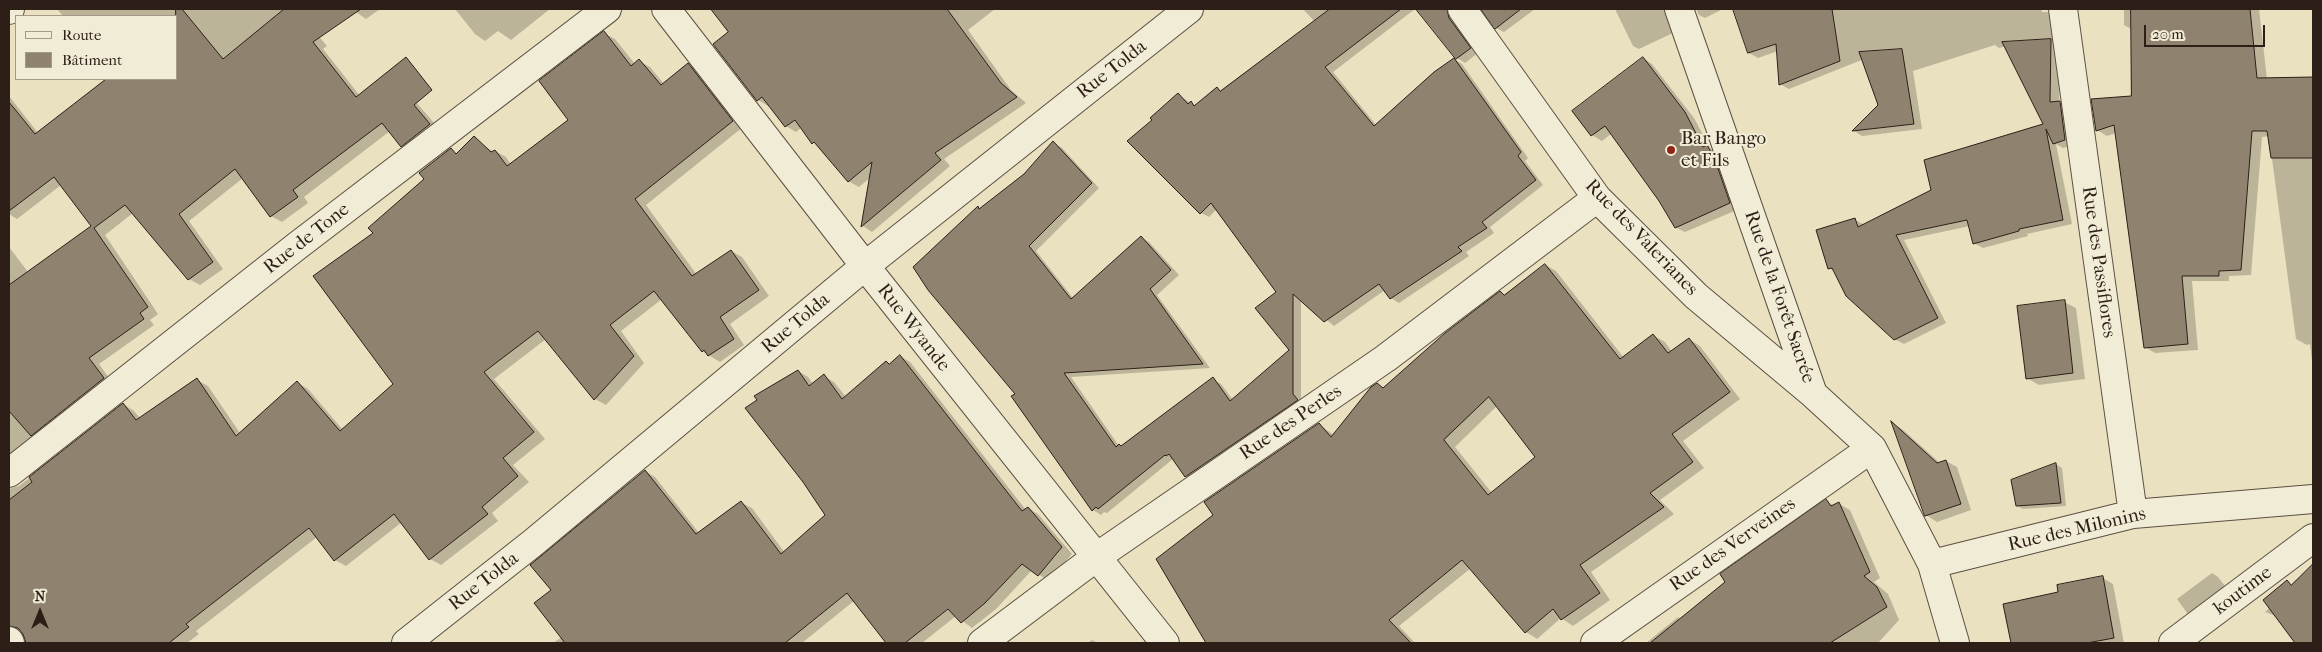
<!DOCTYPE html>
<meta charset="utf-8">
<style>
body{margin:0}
#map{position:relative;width:2322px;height:652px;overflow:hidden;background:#eae1c0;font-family:"IM FELL French Canon",serif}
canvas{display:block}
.frame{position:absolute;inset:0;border:10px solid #2d1e18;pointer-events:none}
.legend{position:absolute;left:15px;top:15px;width:162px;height:65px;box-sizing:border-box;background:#f1ecd6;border:1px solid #a39a8a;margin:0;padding:6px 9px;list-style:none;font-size:15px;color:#2d1e18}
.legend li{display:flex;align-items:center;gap:10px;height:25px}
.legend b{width:25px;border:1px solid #a39a8a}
.north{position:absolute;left:15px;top:587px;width:50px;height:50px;-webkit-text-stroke:4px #f1ecd6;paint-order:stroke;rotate:0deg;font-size:14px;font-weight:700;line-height:20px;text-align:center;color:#2d1e18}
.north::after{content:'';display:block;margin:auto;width:18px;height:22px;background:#2d1e18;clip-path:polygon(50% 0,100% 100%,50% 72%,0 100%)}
.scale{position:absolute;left:2144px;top:25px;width:121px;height:22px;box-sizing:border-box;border:2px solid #2d1e18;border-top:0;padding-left:6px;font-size:15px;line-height:18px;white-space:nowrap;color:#2d1e18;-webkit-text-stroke:4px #f1ecd6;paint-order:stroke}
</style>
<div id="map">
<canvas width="2322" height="652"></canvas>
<div class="frame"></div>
<ul class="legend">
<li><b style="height:6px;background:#f1ecd6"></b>Route</li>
<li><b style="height:14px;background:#8f836f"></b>Bâtiment</li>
</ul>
<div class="north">N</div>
<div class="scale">20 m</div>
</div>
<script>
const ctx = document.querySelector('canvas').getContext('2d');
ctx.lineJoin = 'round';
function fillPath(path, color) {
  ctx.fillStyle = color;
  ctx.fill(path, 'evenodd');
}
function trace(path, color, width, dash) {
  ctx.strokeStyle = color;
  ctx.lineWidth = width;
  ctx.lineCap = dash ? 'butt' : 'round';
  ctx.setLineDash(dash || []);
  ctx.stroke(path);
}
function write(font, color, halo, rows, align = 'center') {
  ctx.font = font + ' "IM FELL French Canon",serif';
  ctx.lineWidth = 4;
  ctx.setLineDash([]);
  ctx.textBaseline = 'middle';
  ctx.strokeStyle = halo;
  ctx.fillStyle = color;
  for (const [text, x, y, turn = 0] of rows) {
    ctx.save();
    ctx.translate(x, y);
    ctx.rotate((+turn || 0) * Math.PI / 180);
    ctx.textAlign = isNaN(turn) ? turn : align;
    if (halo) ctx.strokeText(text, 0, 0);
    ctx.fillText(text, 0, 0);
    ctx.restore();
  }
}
const shadow = new Path2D(`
 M57,9H295L327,46L323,49L360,96L409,94L441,131L413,152L402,146L390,131L304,197L308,203L282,222L271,216L243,178L189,221L223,269L200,285L189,279L133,213L105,235L158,314L150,320L154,325L99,364L114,385L9,469V247L28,272L93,227L61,185L17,219L9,214V96L38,133L105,81L104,79H176V16H63Z
 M352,9H380L366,19Z
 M455,9H550L511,40L498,31L485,41L475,34Z
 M712,9H995L968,30L1011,90L1026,103L944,159L950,166L872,232L863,226L871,177L859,187L848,181L802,127L796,132L786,126L770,105L768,106L758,100L731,31Z
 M1303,9H1415L1333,72L1377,126L1454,59L1462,64L1528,158L1525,161L1543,185L1490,227L1494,233L1466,252L1469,256L1399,303L1391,298L1385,290L1334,326L1301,299V400L1194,481L1186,476L1173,459L1107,513L1104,512L1101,515L1093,510L1013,397L1017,394L978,208L980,209L1024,175L1054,143L1062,148L1099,188L1036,251L1073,298L1141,238L1149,242L1179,275L1157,295L1210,368L1071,377L1119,446L1122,447L1213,379L1221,384L1233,400L1290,350L1277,292L1217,209L1209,217L1201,213L1154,120L1178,95L1196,106L1218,89L1221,91L1315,22Z
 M1418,9H1455L1478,53L1465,63L1457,58Z
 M1481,9H1535L1504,32L1496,28Z
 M1615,9H1670L1675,32L1639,49L1633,46Z
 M1696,9H1723L1705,18L1699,15Z
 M2041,9L2042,12H2047L2056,17L2061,51L2059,102L2069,107L2074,145L2063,148L2056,144L2072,224L2027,234L2028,236L1983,248L1974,243L1970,226L1904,240L1946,323L1904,344L1894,339L1836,272L1829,268L1855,220L1865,225L1933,191L2045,125L2006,46L1999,48L1995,45L1913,71L1922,129L1862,136L1854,131L1880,105L1864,59L1789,89L1780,84L1778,51L1758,58L1749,53L1734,10Z
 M2124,9H2259L2267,79L2313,78V369L2310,344L2307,345L2296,339L2269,136L2262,137L2251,275L2229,276V281H2192L2198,350L2155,353L2145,347L2116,133L2107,136L2097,130L2133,97V30L2124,25Z
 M604,33L615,39L635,64L639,61L650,67L664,84L688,65L699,71L743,127L646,205L697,275L731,251L742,257L769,296L730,324L744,345L720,362L702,351L662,299L621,331L644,363L606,405L595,399L546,339L494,379L545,439L513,465L529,482L492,513L498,521L441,565L430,559L402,522L346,566L335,560L317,537L196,631L199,634L187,643H41L33,634L24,628L9,613V489L19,486L123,404L134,411L140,418L197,380L208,386L240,433L298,383L308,389L343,430L395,384L375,233L426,179L451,150L458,154L474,138L493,152L495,151L506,157L511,165L569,120Z
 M1643,58L1652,64L1694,118L1710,148L1716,152L1739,209L1685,232L1675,227L1660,200L1612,133L1602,141L1592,135L1574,111Z
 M1545,265L1556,271L1624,358L1654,336L1665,342L1672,352L1689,339L1700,346L1740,399L1683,441L1704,468L1660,500L1674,514L1591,572L1610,600L1573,626L1561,618L1537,639L1526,632L1471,568L1399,626L1415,643H1208L1203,635L1214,515L1319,425L1334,435L1377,384L1384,389L1500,293L1505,296ZM1497,406L1537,458L1492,493L1455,447Z
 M2064,302L2076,308L2085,379L2039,385L2027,378Z
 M900,356L910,362L1026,510L1028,508L1038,514L1072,554L1049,581L1032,570L996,609L972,628L956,616L922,643H888L855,600L802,643H553L562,637L553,590L645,471L655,477L699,533L742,503L752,508L785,553L826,515L798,371L808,377L813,384L824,376L834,382L846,397L886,362L890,364Z
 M1893,424L1902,429L1940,463L1946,461L1957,467L1971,510L1937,522L1926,515Z
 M2056,464L2062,468L2066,506L2023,509L2017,506Z
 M1826,501L1834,506L1839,504L1850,510L1880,578L1874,582L1888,594L1899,620L1878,643H1646L1678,617L1681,619Z
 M2313,565V643H2296L2276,616L2265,612Z
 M2212,573L2218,577L2228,590L2193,616L2187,613L2177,599Z
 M2103,578L2113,584L2124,643H2012L2004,605L2060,593Z
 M1092,640L1098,643H1088Z`);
const building = new Path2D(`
 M176,9H182L223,59L284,9H361L313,42L356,97L406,57L432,90L414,105L430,124L401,147L382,123L293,190L298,197L270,217L235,169L179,214L213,262L188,280L125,205L94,228L148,307L140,313L144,319L89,358L104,378L31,436L9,411V285L91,226L54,177L9,211V102L35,134L106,79H176Z
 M711,9H947L1001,83L1017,97L935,153L941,160L861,227L872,162L848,182L814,142L812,144L795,120L785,127L762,97L757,101L713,44L728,32Z
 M1330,9H1401L1325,67L1374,126L1434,72L1454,58L1521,152L1518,156L1536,180L1482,222L1487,228L1458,247L1462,251L1390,299L1379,284L1324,322L1293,294V394L1298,400L1185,477L1169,454L1166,456L1165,455L1098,509L1096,507L1092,511L1011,396L1015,394L928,290L913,267L978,206L979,209L1024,174L1053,141L1092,183L1029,246L1071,299L1141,236L1171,270L1150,289L1203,364L1064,373L1116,447L1119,444L1121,446L1213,377L1230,401L1289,350L1255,308L1276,292L1211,203L1200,214L1127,141L1152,120L1150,118L1178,93L1188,104L1191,101L1194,106L1217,87L1220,91Z
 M1416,9H1447L1449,18L1471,48L1456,59Z
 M1481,9H1521L1495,29Z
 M1733,9H1832L1840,61L1779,85L1776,44L1748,53Z
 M2131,9H2250L2257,78L2313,77V158H2271L2267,131H2252L2241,270L2219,271V276H2182L2188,344L2144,348L2114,125L2096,131L2091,99L2131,96Z
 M604,31L631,66L639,59L661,85L688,63L733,121L635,199L692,276L731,250L759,290L720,317L734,339L708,356L704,350L702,352L654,291L610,325L634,356L594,400L538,331L484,372L534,432L503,458L518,476L482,507L488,514L429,560L394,514L334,561L309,528L186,624L189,627L169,643H26L23,634L18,628L9,626V500L32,482L29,477L123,403L136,420L197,378L236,436L297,381L340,431L393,384L313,276L373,233L368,228L424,179L419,173L451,148L456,154L474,136L491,152L495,150L507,166L568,120L539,81Z
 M2051,39L2050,102L2060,101L2065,140L2053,144L2046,129L2063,220L2019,229V231L1973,244L1967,220L1896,235L1938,318L1894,340L1846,296L1832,268L1828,269L1816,230L1855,218L1858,227L1931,190L1924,160L2043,124L2002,42Z
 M1902,49L1914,124L1852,131L1878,105L1859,52Z
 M1643,57L1685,112L1703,147L1707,145L1714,157L1730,203L1675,228L1659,201L1605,126L1591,136L1572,111Z
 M1545,264L1620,359L1653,334L1668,353L1689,338L1730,392L1672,434L1693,462L1650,493L1664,507L1580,565L1600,593L1561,620L1553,609L1525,633L1462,560L1389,620L1411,643H1206L1156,559L1213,515L1204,502L1319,423L1331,437L1371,387L1377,383L1383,388L1445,333L1500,291L1504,295ZM1489,397L1535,457L1488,495L1444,440Z
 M2065,300L2073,373L2026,379L2017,306Z
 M900,355L1022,511L1028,507L1062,547L1038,576L1022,564L985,603L961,623L948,609L905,643H886L847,593L785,643H565L534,603L551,590L530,565L645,470L696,534L741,501L781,554L825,515L803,482L745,408L757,400L754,396L798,370L809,386L824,374L842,399L886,361L889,364Z
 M1891,421L1937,463L1946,460L1961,504L1925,516Z
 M2056,463L2061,503L2016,506L2011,480Z
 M1826,499L1831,506L1839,502L1870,572L1864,576L1877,587L1887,607L1830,643H1650L1725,582L1720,574Z
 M2313,564V643H2295L2263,600L2287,580L2291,585Z
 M2103,576L2114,638L2087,643H2011L2003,604L2058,592L2057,585Z`);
const street = new Path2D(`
 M666,9L865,266L1165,643
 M1462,9L1597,198L1696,296L1812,393
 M1679,9L1813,394L1872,448L1932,564L1955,643
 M2063,9L2133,514
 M9,10L10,9
 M9,473L297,246L607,9
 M1932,564L2133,514L2313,499
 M9,641L10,643
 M406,643L534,542L865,266L1189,9
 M982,643L1095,558L1386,358L1597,198
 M1595,643L1872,448
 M2173,643L2313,538`);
const markers = [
 [1671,150,5,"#8f2418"]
];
const streetNames = [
 ["Rue Tolda",1112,70,-38],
 ["Rue des Valerianes",1641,238,46],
 ["Rue de Tone",307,239,-38],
 ["Rue des Passiflores",2098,262,82],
 ["Rue de la Forêt Sacrée",1779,297,71],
 ["Rue Tolda",796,324,-40],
 ["Rue Wyande",913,328,52],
 ["Rue des Perles",1291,423,-34],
 ["Rue des Milonins",2077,530,-13],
 ["Rue des Verveines",1733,545,-35],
 ["Rue Tolda",484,582,-38],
 ["koutime",2243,591,-37]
];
const poiNames = [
 ["Bar Bango",1681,139],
 ["et Fils",1681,161]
];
fillPath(shadow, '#0003');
fillPath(building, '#8f836f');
trace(building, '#2d1e18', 1);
trace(street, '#5c4f42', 30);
trace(street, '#f1ecd6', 28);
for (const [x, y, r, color] of markers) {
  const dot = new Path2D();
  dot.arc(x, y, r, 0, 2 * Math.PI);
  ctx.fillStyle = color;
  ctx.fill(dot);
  trace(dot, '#f1ecd6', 2);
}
write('19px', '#2d1e18', '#f1ecd6', streetNames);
write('19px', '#2d1e18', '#f1ecd6', poiNames, 'left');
</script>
